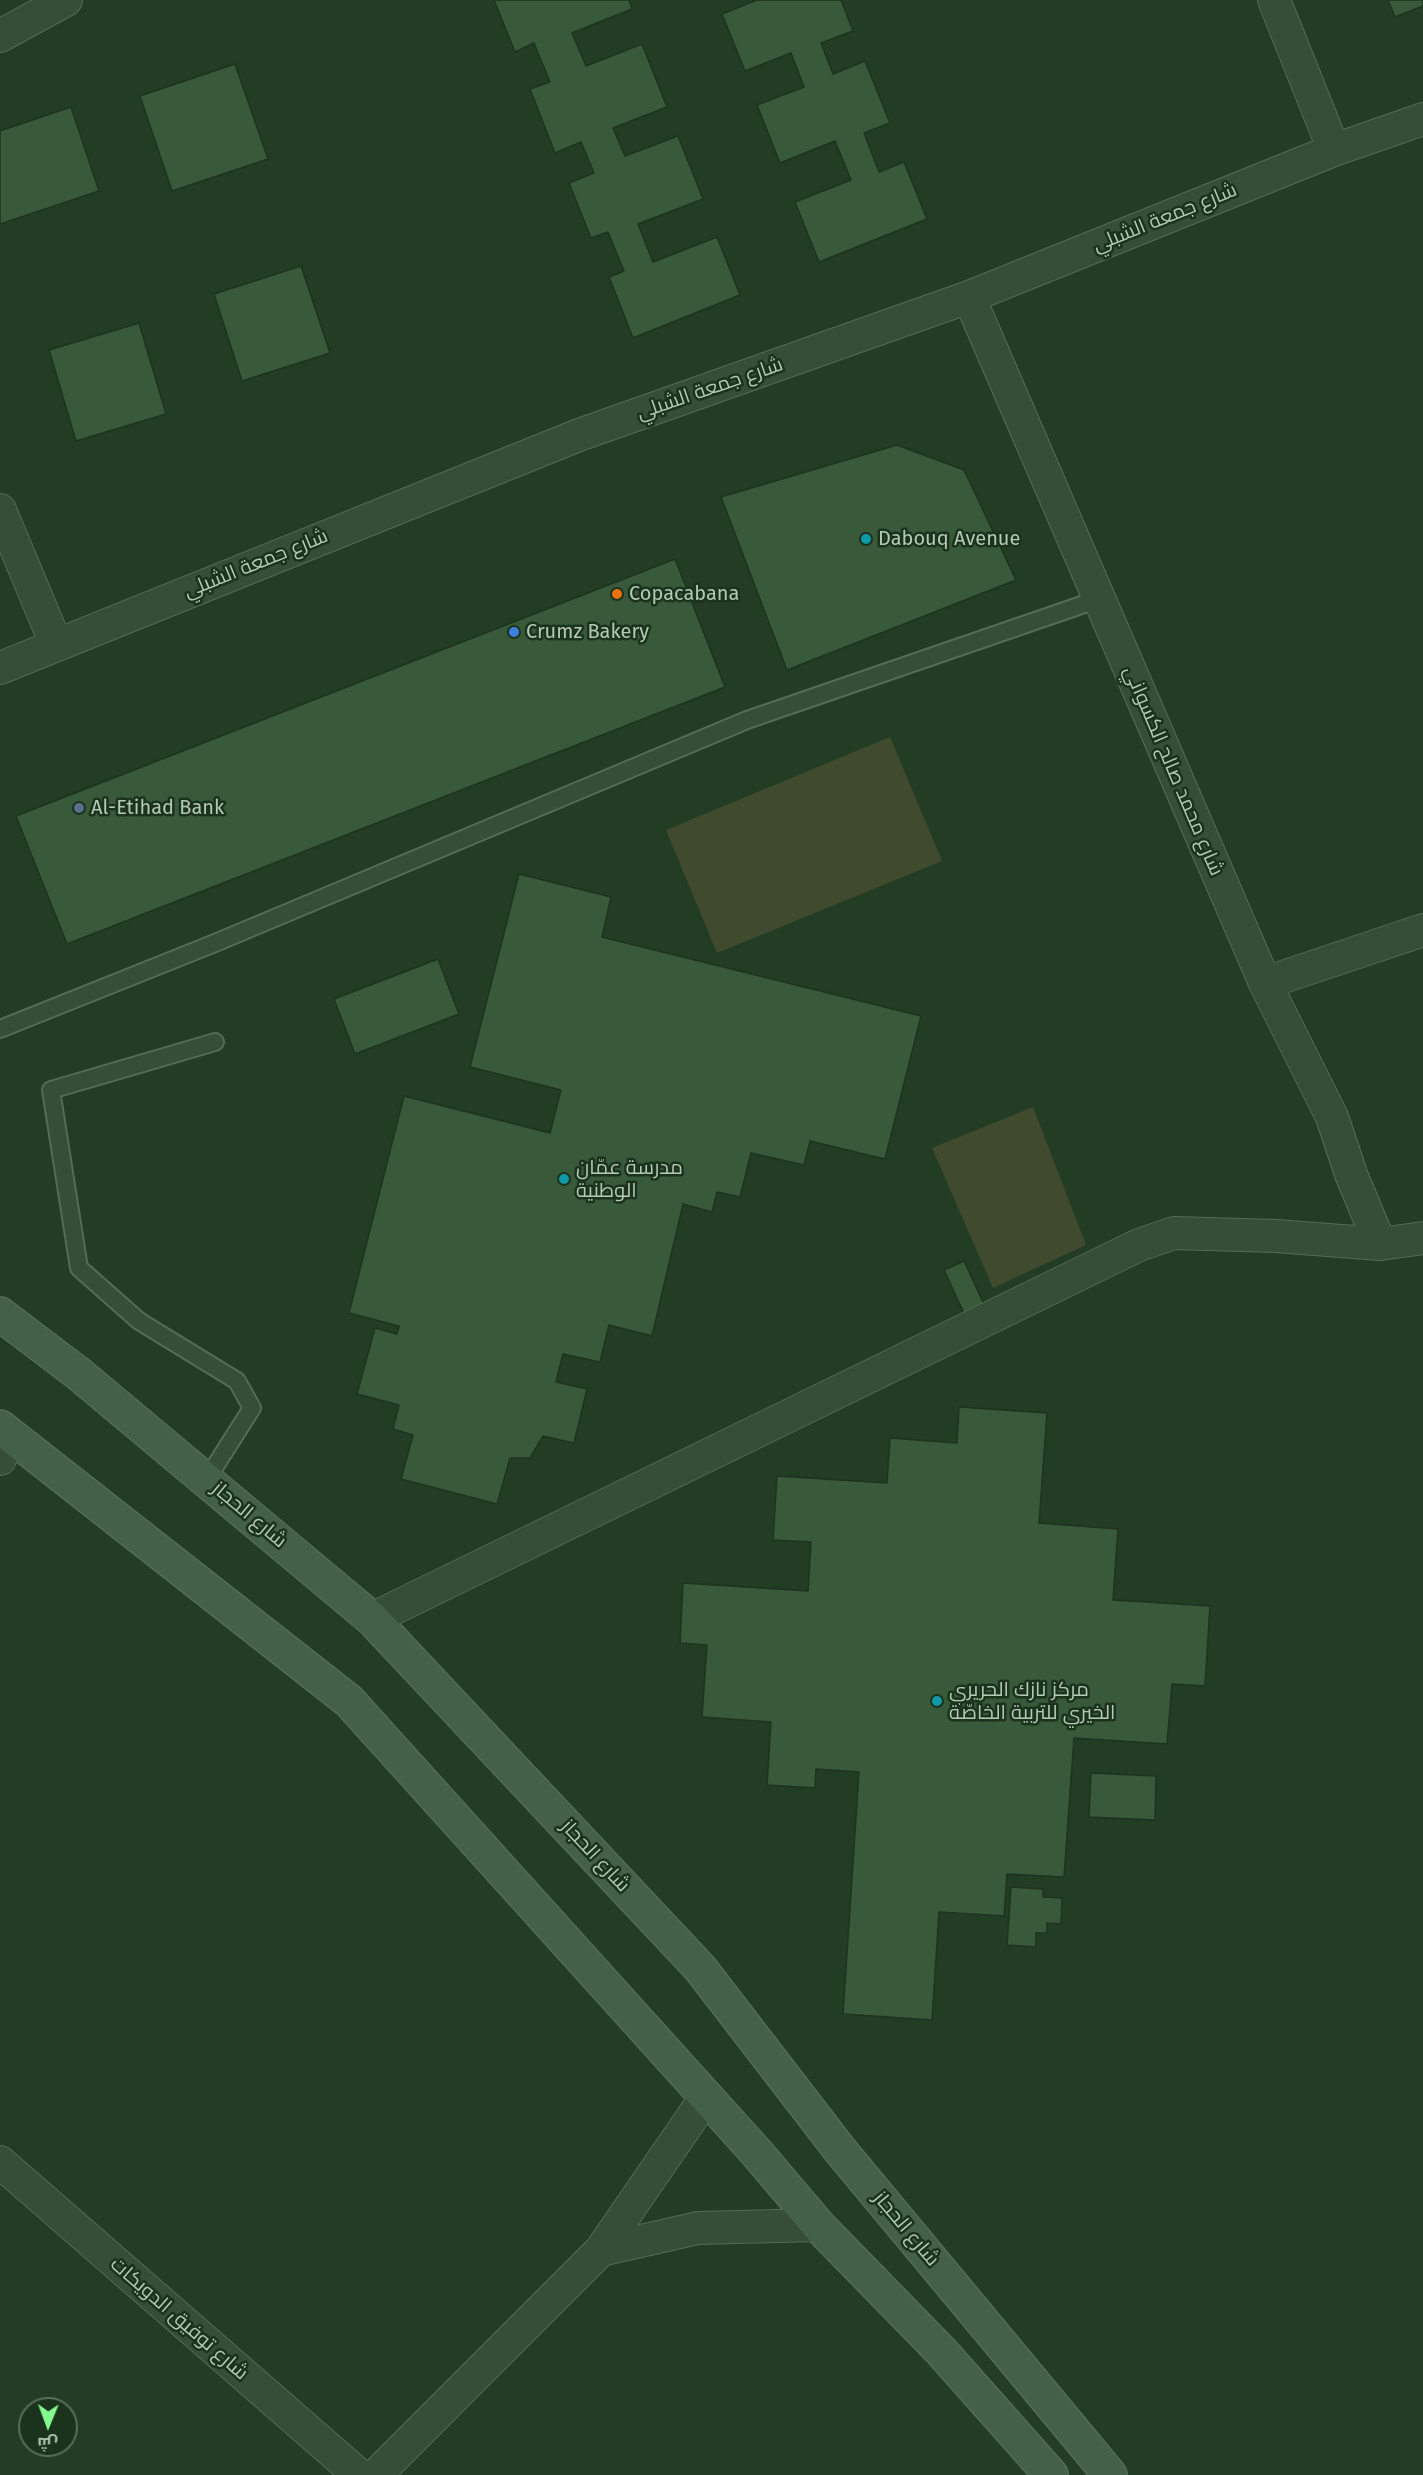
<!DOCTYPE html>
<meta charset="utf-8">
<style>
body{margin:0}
#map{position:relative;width:1423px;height:2475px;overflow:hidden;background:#223d24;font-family:"Fira Sans",Cairo,sans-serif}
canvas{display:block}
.north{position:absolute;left:18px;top:2397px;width:60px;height:60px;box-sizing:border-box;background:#1b321d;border:2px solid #576e59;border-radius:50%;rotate:181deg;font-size:16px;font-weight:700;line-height:24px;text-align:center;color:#b2c9b4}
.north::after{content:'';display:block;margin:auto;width:21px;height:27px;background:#84fb90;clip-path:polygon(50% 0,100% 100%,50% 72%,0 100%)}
</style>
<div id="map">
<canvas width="1423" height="2475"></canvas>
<div class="north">ش</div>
</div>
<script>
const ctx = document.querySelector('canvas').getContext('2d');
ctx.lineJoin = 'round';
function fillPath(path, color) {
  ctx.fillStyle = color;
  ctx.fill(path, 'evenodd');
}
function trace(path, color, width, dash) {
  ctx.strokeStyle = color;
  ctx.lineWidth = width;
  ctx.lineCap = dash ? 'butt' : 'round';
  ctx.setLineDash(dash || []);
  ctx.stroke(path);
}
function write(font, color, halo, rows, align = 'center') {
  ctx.font = font + ' "Fira Sans",Cairo,sans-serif';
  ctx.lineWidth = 5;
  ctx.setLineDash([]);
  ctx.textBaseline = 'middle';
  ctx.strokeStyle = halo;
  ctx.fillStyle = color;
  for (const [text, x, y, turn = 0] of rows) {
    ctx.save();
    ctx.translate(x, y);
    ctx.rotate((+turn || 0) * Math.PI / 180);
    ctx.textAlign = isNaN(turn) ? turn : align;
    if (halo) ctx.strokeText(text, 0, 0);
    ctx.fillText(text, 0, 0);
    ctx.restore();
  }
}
const green = new Path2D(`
 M890,737L942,861L717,953L666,830Z
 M1033,1107L1086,1245L993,1288L932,1148Z`);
const building = new Path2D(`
 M494,0H629L632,9L572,33L586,66L642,44L667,107L613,128L625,156L678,136L703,199L638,224L653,262L717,237L740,295L633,338L609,277L624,271L608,232L591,238L569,183L594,173L581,142L555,153L530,89L550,82L534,43L515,52Z
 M757,0H841L853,31L821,43L833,74L865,61L890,123L864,133L879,172L904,162L927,219L819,262L795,202L851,180L835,141L780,163L757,105L804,87L791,53L745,71L722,14Z
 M1388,0H1423V6L1395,17Z
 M235,64L268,159L172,191L140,96Z
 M71,107L99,191L0,224V131Z
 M301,266L330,353L242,381L214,294Z
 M139,323L166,414L76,441L49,350Z
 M897,445L964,470L1016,580L787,670L721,497Z
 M675,559L725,687L67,944L16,816Z
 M519,874L611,897L602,937L921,1016L885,1159L810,1141L804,1165L751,1153L740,1197L717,1192L712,1212L683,1204L652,1336L609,1325L600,1362L563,1354L556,1382L587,1389L574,1443L543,1436L530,1458H510L497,1504L401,1479L413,1435L393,1429L399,1405L357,1394L375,1328L397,1334L399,1326L349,1313L404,1096L550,1133L561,1090L470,1067Z
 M438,959L459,1014L355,1054L334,999Z
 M964,1261L987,1311L967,1320L944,1270Z
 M959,1407L1047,1413L1039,1523L1118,1529L1113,1600L1210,1606L1205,1686L1172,1684L1167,1744L1074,1738L1064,1877L1007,1874L1004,1916L939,1912L932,2020L843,2014L859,1772L816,1769L815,1788L767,1785L771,1722L702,1717L707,1645L680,1643L683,1583L808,1591L811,1542L773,1540L777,1476L887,1483L890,1438L957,1443Z
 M1091,1773L1156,1776L1155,1820L1089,1817Z
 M1011,1887L1043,1889V1897L1062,1898L1061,1924L1047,1923V1933H1036V1947L1007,1945Z`);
const service = new Path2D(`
 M0,1029L215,943L747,720L1099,599
 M207,1479L252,1408L237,1381L139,1321L79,1268L51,1090L215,1042`);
const minor = new Path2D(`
 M1274,0L1334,150
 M0,36L66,0
 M969,297L1265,983L1332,1117L1351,1174L1380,1244
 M0,510L56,644
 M0,668L579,435L969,297L1334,150L1423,119
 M1265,983L1423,930
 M0,1459L9,1434
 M372,1619L1139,1245L1174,1233L1276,1236L1380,1244L1423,1238
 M0,2162L359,2475
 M601,2250L698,2228L818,2225
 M376,2475L601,2250L706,2097`);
const secondary = new Path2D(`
 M0,1314L79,1374L372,1619L700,1968L840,2150L1110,2475
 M0,1427L349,1701L756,2152L818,2225L941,2351L1051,2475`);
const markers = [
 [866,539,6,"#0f9aa8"],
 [617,594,6,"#e8710a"],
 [514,632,6,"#3f7fe0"],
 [79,808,6,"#5c6f8a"],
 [564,1179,6,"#0f9aa8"],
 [937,1701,6,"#0f9aa8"]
];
const streetNames = [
 ["شارع جمعة الشبلي",1165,218,-22],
 ["شارع جمعة الشبلي",710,389,-19],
 ["شارع جمعة الشبلي",256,564,-22],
 ["شارع محمد صالح الكسواني",1173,771,67],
 ["شارع الحجاز",249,1515,40],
 ["شارع الحجاز",595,1856,47],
 ["شارع الحجاز",906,2229,50],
 ["شارع توفيق الدويكات",179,2319,41]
];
const poiNames = [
 ["Dabouq Avenue",878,539],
 ["Copacabana",629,594],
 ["Crumz Bakery",526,632],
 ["Al-Etihad Bank",91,808],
 ["مدرسة عمّان",576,1168],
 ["الوطنية",576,1191],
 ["مركز نازك الحريري",949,1690],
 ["الخيري للتربية الخاصّة",949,1713]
];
fillPath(green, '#404a2f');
fillPath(building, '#39593b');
trace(building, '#1d341f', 1.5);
trace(service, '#546b56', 20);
trace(minor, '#546b56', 34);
trace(secondary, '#546b56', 36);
trace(service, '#364d38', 16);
trace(minor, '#364d38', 32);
trace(secondary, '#446047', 33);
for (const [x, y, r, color] of markers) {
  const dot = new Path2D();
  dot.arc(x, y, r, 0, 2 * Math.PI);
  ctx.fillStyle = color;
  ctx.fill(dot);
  trace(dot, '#1b321d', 2);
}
write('20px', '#b2c9b4', '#1b321d', streetNames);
write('20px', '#b2c9b4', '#1b321d', poiNames, 'left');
</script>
